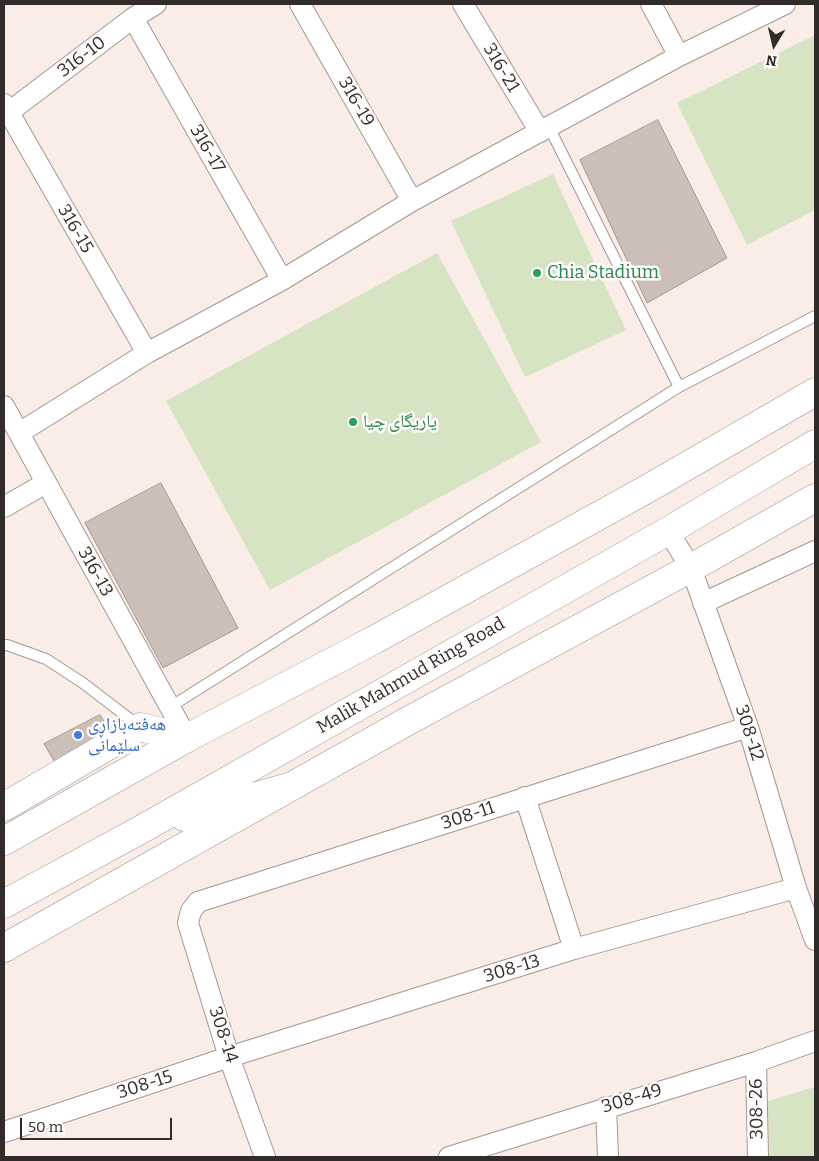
<!DOCTYPE html>
<meta charset="utf-8">
<style>
body{margin:0}
#map{position:relative;width:819px;height:1161px;overflow:hidden;background:#faece6;font-family:Bitter,serif}
canvas{display:block}
.frame{position:absolute;inset:0;border:5px solid #312b29;pointer-events:none}
.north{position:absolute;left:749px;top:20px;width:50px;height:50px;-webkit-text-stroke:4px #fffcfb;paint-order:stroke;rotate:189deg;font-size:14px;font-weight:700;line-height:20px;text-align:center;color:#312b29}
.north::after{content:'';display:block;margin:auto;width:18px;height:22px;background:#312b29;clip-path:polygon(50% 0,100% 100%,50% 72%,0 100%)}
.scale{position:absolute;left:20px;top:1118px;width:152px;height:22px;box-sizing:border-box;border:2px solid #312b29;border-top:0;padding-left:6px;font-size:15px;line-height:18px;white-space:nowrap;color:#312b29;-webkit-text-stroke:4px #fffcfb;paint-order:stroke}
</style>
<div id="map">
<canvas width="819" height="1161"></canvas>
<div class="frame"></div>
<div class="north">N</div>
<div class="scale">50 m</div>
</div>
<script>
const ctx = document.querySelector('canvas').getContext('2d');
ctx.lineJoin = 'round';
function fillPath(path, color) {
  ctx.fillStyle = color;
  ctx.fill(path, 'evenodd');
}
function trace(path, color, width, dash) {
  ctx.strokeStyle = color;
  ctx.lineWidth = width;
  ctx.lineCap = dash ? 'butt' : 'round';
  ctx.setLineDash(dash || []);
  ctx.stroke(path);
}
function write(font, color, halo, rows, align = 'center') {
  ctx.font = font + ' Bitter,"Noto Naskh Arabic",serif';
  ctx.lineWidth = 5;
  ctx.setLineDash([]);
  ctx.textBaseline = 'middle';
  ctx.strokeStyle = halo;
  ctx.fillStyle = color;
  for (const [text, x, y, turn = 0] of rows) {
    ctx.save();
    ctx.translate(x, y);
    ctx.rotate((+turn || 0) * Math.PI / 180);
    ctx.textAlign = isNaN(turn) ? turn : align;
    if (halo) ctx.strokeText(text, 0, 0);
    ctx.fillText(text, 0, 0);
    ctx.restore();
  }
}
const green = new Path2D(`
 M815,35V210L747,245L677,103Z
 M553,174L626,330L525,377L451,221Z
 M437,253L541,442L270,590L166,401Z
 M815,1087V1157H769L768,1101Z`);
const building = new Path2D(`
 M658,120L727,258L647,303L580,160Z
 M161,483L238,628L163,668L85,523Z
 M100,715L113,735L56,764L44,744Z`);
const service = new Path2D(`
 M549,127L679,387
 M4,645H7L46,659L83,683L139,726
 M170,707L679,387L815,316`);
const minor = new Path2D(`
 M300,4L412,201
 M463,4L540,132
 M651,4L679,56
 M133,18L282,280
 M4,104L147,353
 M9,112L133,18L156,4
 M4,406L187,738
 M19,433L147,353L282,280L412,201L679,56L785,4
 M4,507L46,483
 M668,531L691,568L748,727L796,888L815,940
 M703,603L815,551
 M525,797L574,949
 M756,1062L758,1157
 M606,1107L608,1157
 M4,1132L229,1057L574,949L796,888
 M265,1157L229,1057L188,923L191,911L198,902L748,727
 M449,1157L756,1062L815,1041`);
const secondary = new Path2D(`
 M4,807L140,727L187,738
 M4,948L406,722L691,568L815,498`);
const trunk = new Path2D(`
 M184,817L292,786
 M4,841L187,738L374,640L647,489L815,392
 M4,904L142,829L668,531L815,444`);
const markers = [
 [537,273,5,"#2e9e5b"],
 [353,422,5,"#2e9e5b"],
 [78,735,5,"#3f7fe0"]
];
const streetNames = [
 ["316-10",82,57,-37],
 ["316-21",501,68,59],
 ["316-19",356,102,60],
 ["316-17",207,149,60],
 ["316-15",75,229,60],
 ["316-13",95,572,61],
 ["Malik Mahmud Ring Road",411,676,-30],
 ["308-12",749,733,72],
 ["308-11",468,816,-18],
 ["308-13",512,969,-17],
 ["308-14",223,1035,72],
 ["308-15",145,1085,-18],
 ["308-49",632,1099,-17],
 ["308-26",757,1109,-91]
];
const leisureNames = [
 ["Chia Stadium",547,273],
 ["یاریگای چیا",363,422]
];
const shopNames = [
 ["هەفتەبازاڕی",88,725],
 ["سلێمانی",88,746]
];
fillPath(green, '#d6e4c3');
fillPath(building, '#ccbfb8');
trace(building, '#a69992', 1);
trace(service, '#a49791', 12);
trace(minor, '#a49791', 22);
trace(secondary, '#a49791', 29);
trace(trunk, '#a49791', 29);
trace(service, '#fff', 10);
trace(minor, '#fff', 20);
trace(secondary, '#fff', 28);
trace(trunk, '#fff', 28);
for (const [x, y, r, color] of markers) {
  const dot = new Path2D();
  dot.arc(x, y, r, 0, 2 * Math.PI);
  ctx.fillStyle = color;
  ctx.fill(dot);
  trace(dot, '#fffcfb', 2);
}
write('18px', '#312b29', '#fffcfb', streetNames);
write('18px', '#27864d', '#fffcfb', leisureNames, 'left');
write('18px', '#366cbe', '#fffcfb', shopNames, 'left');
</script>
